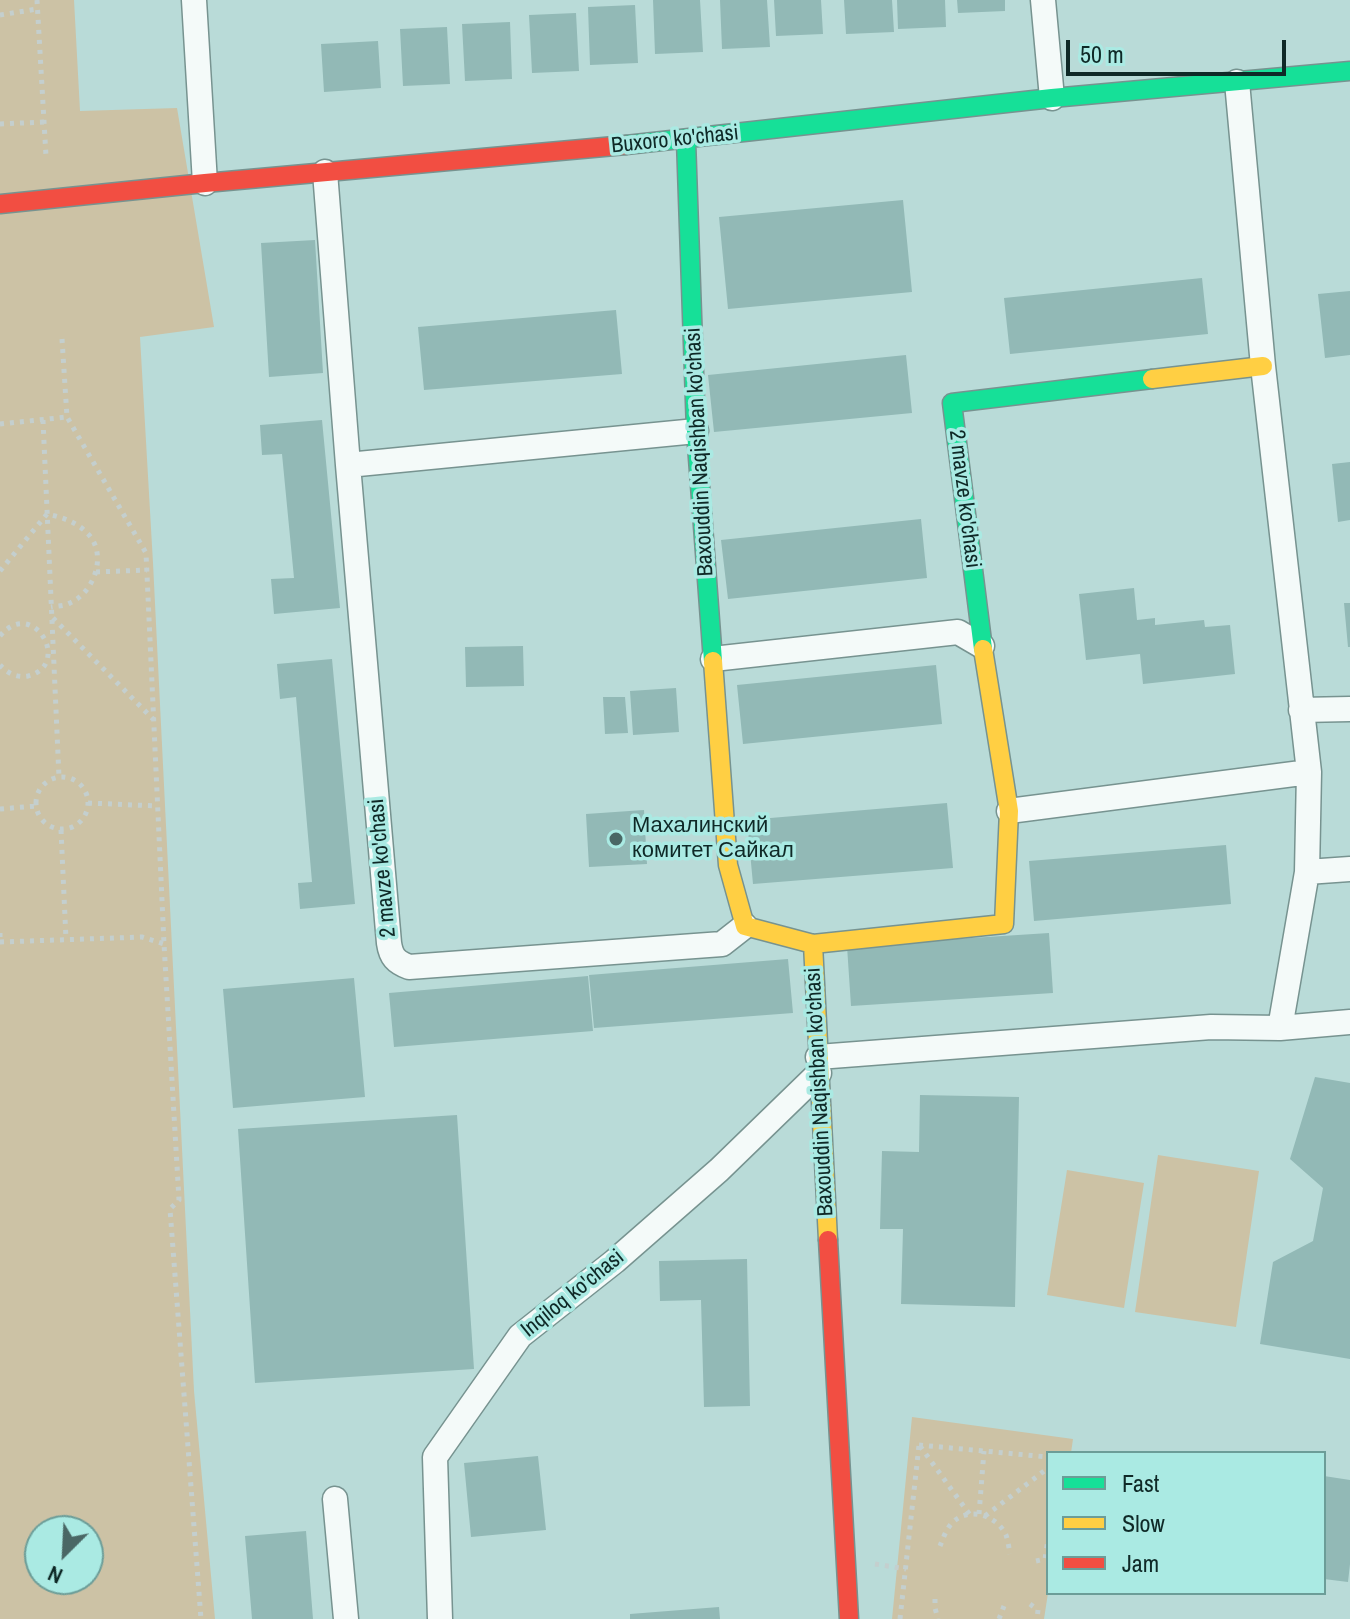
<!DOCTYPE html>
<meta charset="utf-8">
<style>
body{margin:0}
#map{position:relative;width:1350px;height:1619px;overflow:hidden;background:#b9dbd8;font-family:"Archivo Narrow",sans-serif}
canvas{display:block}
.legend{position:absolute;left:1046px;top:1451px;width:280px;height:144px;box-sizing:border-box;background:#aaeae3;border:2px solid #6c9d98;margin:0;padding:10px 14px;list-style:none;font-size:24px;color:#0f2927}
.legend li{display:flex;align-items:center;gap:16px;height:40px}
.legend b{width:40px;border:2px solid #6c9d98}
.north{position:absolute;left:24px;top:1515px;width:80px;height:80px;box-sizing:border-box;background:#aaeae3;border:2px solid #6c9d98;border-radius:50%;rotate:204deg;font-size:22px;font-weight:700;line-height:32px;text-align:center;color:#0f2927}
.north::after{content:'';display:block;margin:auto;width:28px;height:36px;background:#4a6765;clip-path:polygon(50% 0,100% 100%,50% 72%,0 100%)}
.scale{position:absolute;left:1066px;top:40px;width:220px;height:36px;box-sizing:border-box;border:4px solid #0f2927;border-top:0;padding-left:10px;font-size:24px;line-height:28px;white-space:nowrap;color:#0f2927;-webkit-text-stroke:6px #aaeae3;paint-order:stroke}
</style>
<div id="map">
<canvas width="1350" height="1619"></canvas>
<ul class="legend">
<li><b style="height:10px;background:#16e098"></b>Fast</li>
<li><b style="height:10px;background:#ffcf43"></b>Slow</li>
<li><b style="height:10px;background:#f24e42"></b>Jam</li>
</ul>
<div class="north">N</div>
<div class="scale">50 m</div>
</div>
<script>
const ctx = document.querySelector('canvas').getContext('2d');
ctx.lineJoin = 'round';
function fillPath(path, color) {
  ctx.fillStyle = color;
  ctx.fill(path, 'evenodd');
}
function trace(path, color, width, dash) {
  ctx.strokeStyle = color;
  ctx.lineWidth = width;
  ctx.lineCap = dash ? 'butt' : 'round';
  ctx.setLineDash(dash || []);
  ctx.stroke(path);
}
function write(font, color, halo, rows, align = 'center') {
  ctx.font = font + ' "Archivo Narrow",sans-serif';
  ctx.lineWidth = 7;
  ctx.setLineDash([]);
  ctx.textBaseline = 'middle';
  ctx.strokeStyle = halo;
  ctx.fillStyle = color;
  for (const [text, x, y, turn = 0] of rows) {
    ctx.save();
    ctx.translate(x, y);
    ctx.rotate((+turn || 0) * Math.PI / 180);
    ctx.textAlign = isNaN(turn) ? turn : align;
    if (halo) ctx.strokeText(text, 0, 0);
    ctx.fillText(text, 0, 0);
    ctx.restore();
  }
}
const green = new Path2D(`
 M0,0H74L80,111L177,108L214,327L140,337L153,563L194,1391L215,1619H0ZM40,1531H88V1579H40Z
 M1158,1155L1259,1171L1236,1327L1135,1312Z
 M1067,1170L1144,1183L1124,1308L1047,1295Z
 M912,1417L1073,1439L1071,1453H1048V1593L1044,1619H892Z`);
const building = new Path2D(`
 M653,0H700L703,52L655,54Z
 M720,0H767L770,47L722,49Z
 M774,0H821L823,34L776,36Z
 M844,0H892L894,32L846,34Z
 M897,0H945L946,27L898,29Z
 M957,0H1005V11L958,13Z
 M635,5L638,63L590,65L588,7Z
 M576,13L579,71L532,73L529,15Z
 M510,22L512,79L465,81L462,24Z
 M447,27L450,84L403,86L400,29Z
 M378,41L381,88L324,92L321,44Z
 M903,200L912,292L728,309L719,217Z
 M315,240L323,373L269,377L261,243Z
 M1202,278L1208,334L1010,354L1004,298Z
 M1350,291V355L1325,358L1318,294Z
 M616,310L622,374L424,390L418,327Z
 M906,355L912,413L714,432L708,375Z
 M322,420L340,608L274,614L271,579L294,578L282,454L262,455L260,425Z
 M1350,462V520L1338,522L1332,464Z
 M921,519L927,578L728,599L721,540Z
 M1134,588L1137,620L1155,618V625L1204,620L1205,627L1230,625L1235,674L1143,684L1140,654L1086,660L1079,594Z
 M1344,603H1350V647H1348Z
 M523,646L524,686L466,687L465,647Z
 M332,659L355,904L300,909L298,883L312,882L296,697L280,699L277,664Z
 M936,665L942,724L743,744L737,685Z
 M676,688L679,732L633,735L630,691Z
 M603,697H625L628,733L605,734Z
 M947,803L953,868L753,884L747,820Z
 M644,810L647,864L589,867L586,814Z
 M1226,845L1231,904L1034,921L1029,861Z
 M1049,933L1053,993L851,1006L847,946Z
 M788,959L793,1013L594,1028L589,975Z
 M588,976L593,1031L394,1047L389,993Z
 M354,978L365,1097L233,1108L223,989Z
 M1315,1077L1350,1083V1359L1260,1344L1273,1262L1313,1241L1323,1188L1290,1159Z
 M920,1095L1019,1097L1015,1307L901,1304L903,1229H880L882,1151L919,1152Z
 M457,1115L474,1369L255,1383L238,1129Z
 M747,1259L750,1406L704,1407L701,1300L660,1301L659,1261Z
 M538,1456L546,1530L471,1537L464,1463Z
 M1324,1476L1350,1480V1564L1348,1582L1324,1579Z
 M306,1531L313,1619H252L245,1536Z
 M719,1607L720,1619H630V1614Z`);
const path = new Path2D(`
 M37,0L46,156
 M0,15L37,9
 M0,124L44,122
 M62,339L67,417L146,553L164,944L179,1200L170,1209L201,1619
 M43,420L59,777
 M0,424L67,417
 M0,571L47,514C61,517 77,522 87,533C108,553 95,592 70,603C65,606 57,606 51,607
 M96,572L147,570
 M53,618L153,719
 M0,636C33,596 73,665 28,676C17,678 7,673 0,665
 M36 803a26 26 0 1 1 52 0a26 26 0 1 1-52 0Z
 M88,803L157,806
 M0,809L36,806
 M61,830L66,939
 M0,933V942
 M0,942L142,937L164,944
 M919,1445L1048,1457
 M920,1446L970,1515
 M979,1514L984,1451
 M985,1516L1048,1468
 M940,1546C943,1539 946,1529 952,1523C968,1506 997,1515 1006,1535C1008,1541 1009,1548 1010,1554
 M1036,1561L1045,1559L1048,1539
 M875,1564L906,1569
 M935,1599V1608L938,1619
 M1030,1604L1038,1610L1037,1619
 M900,1619L919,1445
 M999,1619L1004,1606`);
const street = new Path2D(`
 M194,0L205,183
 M1043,0L1052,98
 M325,172L348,465L696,431
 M348,465L389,943C391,957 396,962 409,967L722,944L745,926
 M713,659L958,632L982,646
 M1301,710L1350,709
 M1009,811L1309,772L1263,366L1237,82
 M1307,872L1350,869
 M1280,1028L1307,872L1309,772
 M818,1057L1211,1027L1280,1028L1350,1022
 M335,1499L346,1619
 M440,1619L435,1457L520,1336L615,1261L719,1170L819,1073`);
const fast = new Path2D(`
 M686,140L696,431L713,661
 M626,145L1052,98L1350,71
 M983,649L952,403L1152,379`);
const slow = new Path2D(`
 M1152,379L1263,366
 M713,661L728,865L745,926L813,944L828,1240
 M813,944L1004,924L1009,811L983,649`);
const jam = new Path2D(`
 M0,204L205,183L626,145
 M828,1240L849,1619`);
const markers = [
 [616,839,8,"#4a6765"]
];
const streetNames = [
 ["Buxoro ko'chasi",675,140,-6],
 ["Baxouddin Naqishban ko'chasi",700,452,-93],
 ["2 mavze ko'chasi",964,499,83],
 ["2 mavze ko'chasi",383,868,-95],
 ["Baxouddin Naqishban ko'chasi",820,1092,-93],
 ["Inqiloq ko'chasi",573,1294,-39]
];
const poiNames = [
 ["Махалинский",632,826],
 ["комитет Сайкал",632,851]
];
fillPath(green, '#ccc2a5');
fillPath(building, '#92b9b6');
trace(street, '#779390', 27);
trace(fast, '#779390', 21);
trace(slow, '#779390', 21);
trace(jam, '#779390', 21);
trace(path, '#c4cfce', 5, [4, 6]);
trace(street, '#f4faf9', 24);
trace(fast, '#16e098', 18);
trace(slow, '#ffcf43', 18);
trace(jam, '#f24e42', 18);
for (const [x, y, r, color] of markers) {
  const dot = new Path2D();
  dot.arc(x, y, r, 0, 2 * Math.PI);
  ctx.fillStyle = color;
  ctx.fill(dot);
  trace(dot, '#aaeae3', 3);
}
write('22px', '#0f2927', '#aaeae3', streetNames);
write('22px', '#0f2927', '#aaeae3', poiNames, 'left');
</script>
